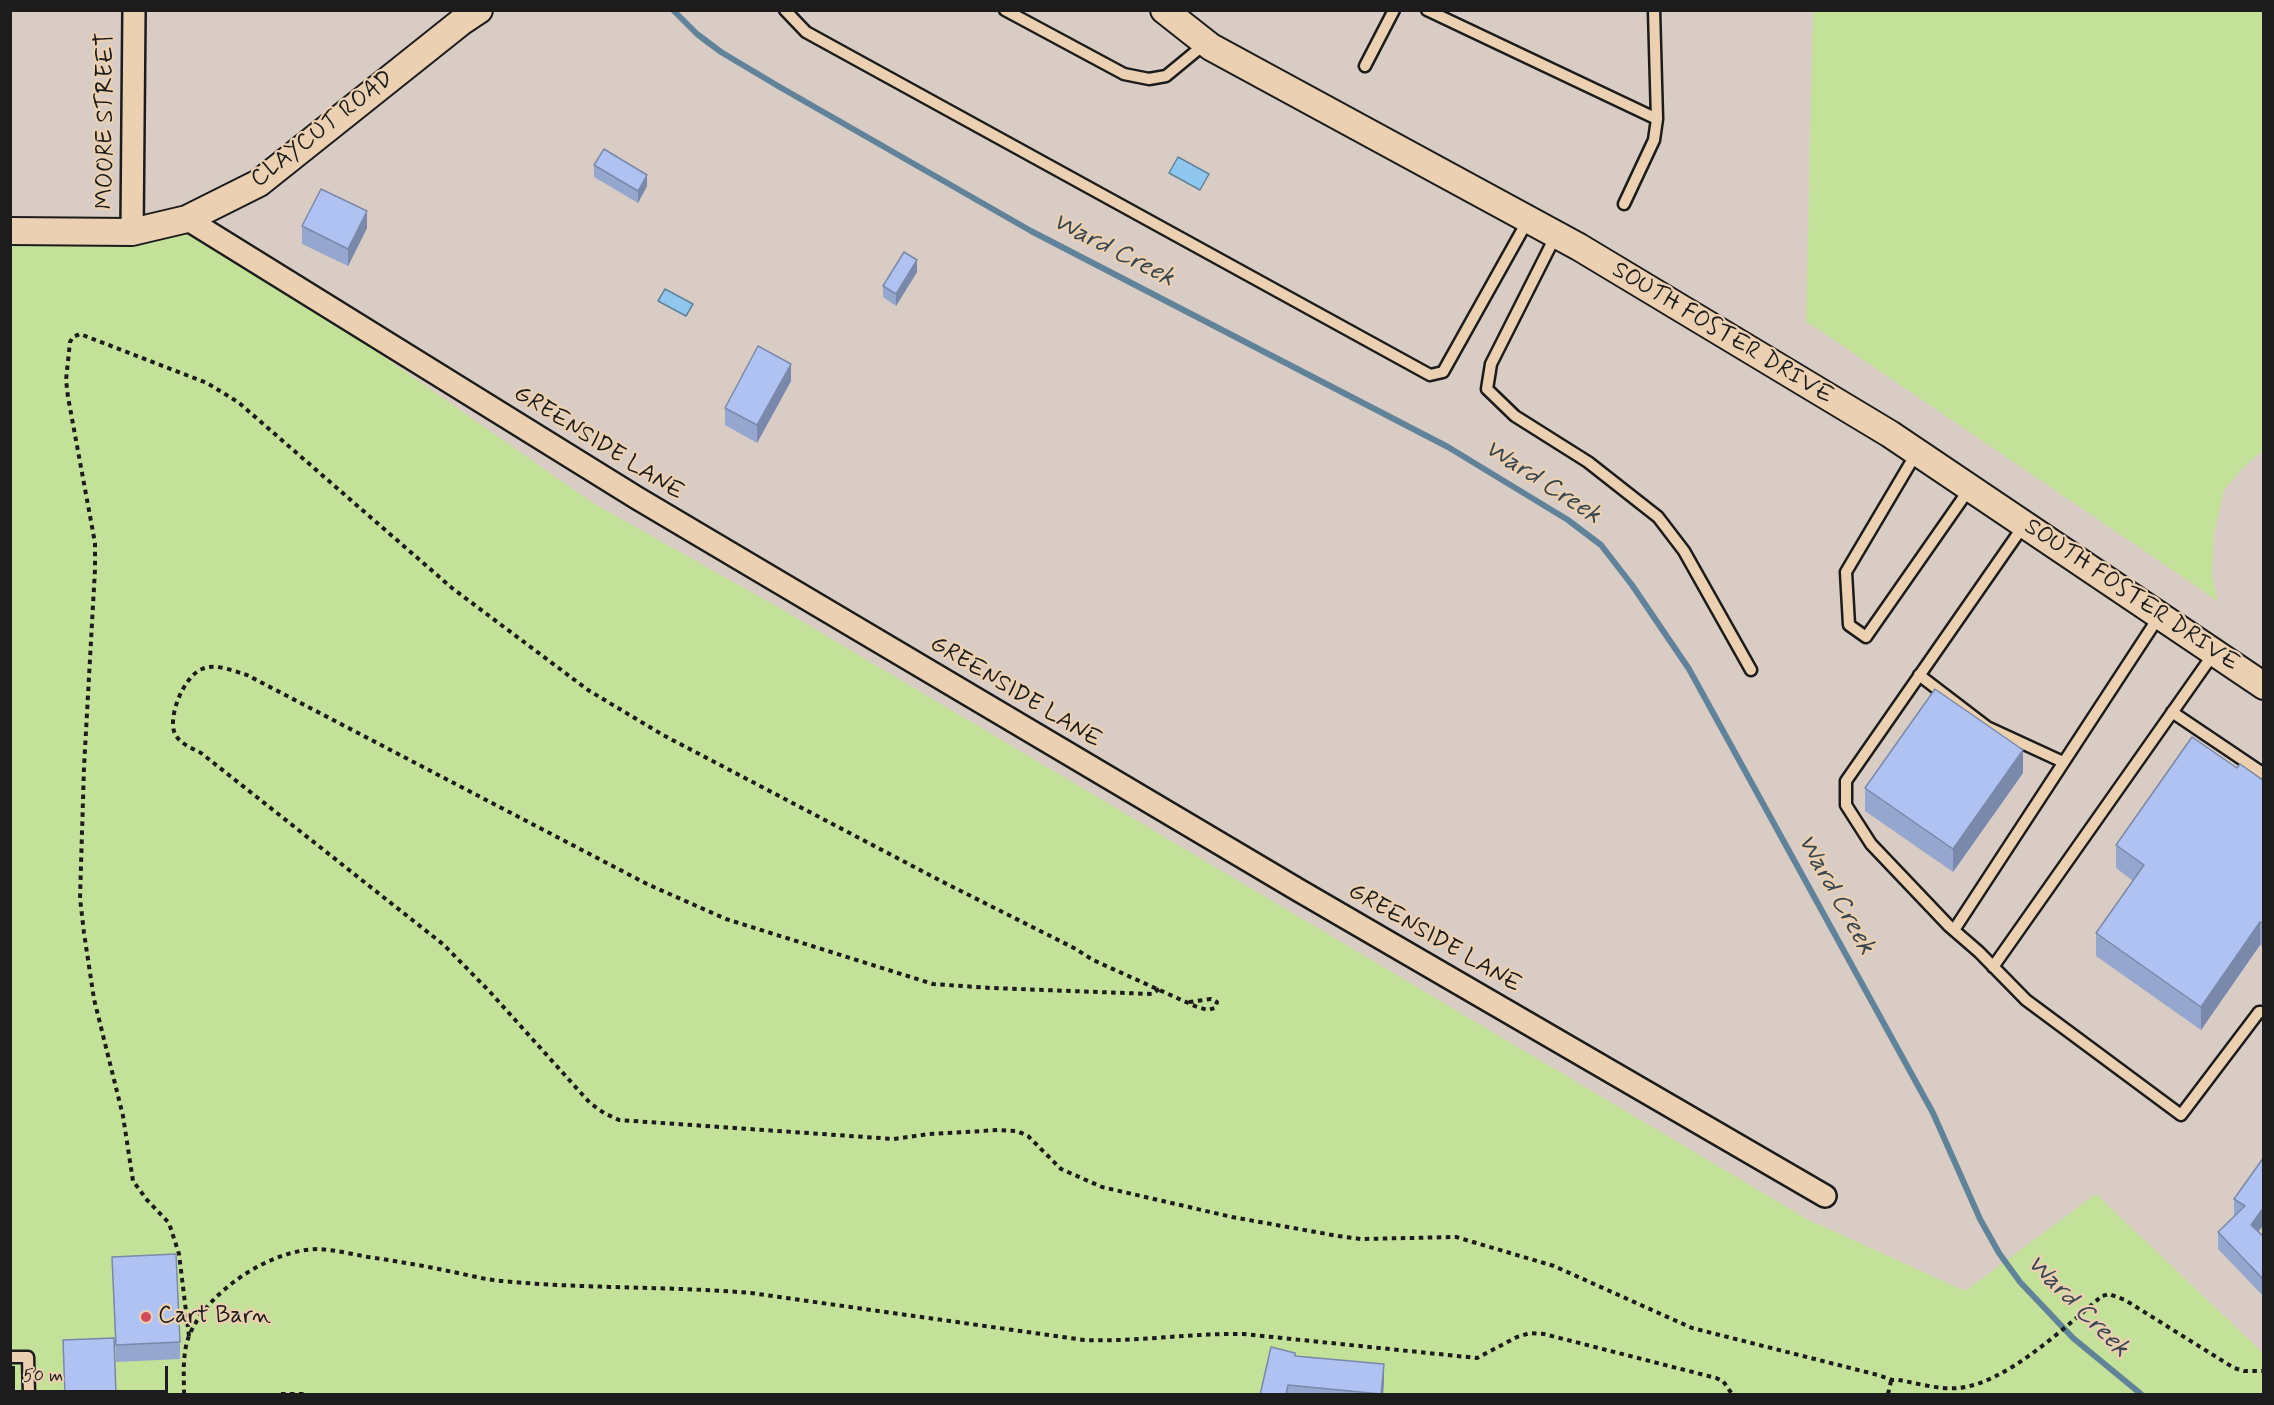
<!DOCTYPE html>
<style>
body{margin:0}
#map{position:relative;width:2274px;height:1405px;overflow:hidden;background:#d9ccc5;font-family:Mynerve,sans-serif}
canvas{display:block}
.frame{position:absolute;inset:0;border:12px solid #1c1c1c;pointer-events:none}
.scale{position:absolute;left:12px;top:1366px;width:156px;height:27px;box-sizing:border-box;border:3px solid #1c1c1c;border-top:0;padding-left:8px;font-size:18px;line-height:21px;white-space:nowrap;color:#1c1c1c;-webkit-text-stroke:4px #ebd1b2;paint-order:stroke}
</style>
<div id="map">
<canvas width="2274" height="1405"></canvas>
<div class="frame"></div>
<div class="scale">50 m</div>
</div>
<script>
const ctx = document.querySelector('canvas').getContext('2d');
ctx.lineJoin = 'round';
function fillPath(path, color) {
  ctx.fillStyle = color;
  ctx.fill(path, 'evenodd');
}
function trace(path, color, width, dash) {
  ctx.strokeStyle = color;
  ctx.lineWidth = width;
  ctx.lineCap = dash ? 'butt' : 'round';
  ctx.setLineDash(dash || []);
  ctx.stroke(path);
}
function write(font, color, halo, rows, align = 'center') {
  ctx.font = font + ' Mynerve,sans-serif';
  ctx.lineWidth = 4.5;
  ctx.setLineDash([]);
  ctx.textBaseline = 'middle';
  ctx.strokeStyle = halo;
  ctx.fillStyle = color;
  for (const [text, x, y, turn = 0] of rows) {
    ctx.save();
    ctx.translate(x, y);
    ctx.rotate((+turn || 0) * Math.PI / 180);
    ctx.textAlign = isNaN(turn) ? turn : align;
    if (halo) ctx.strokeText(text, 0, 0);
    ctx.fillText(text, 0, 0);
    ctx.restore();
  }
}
const green = new Path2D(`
 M1813,11H2263V450L2239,472L2224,490L2214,533L2212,575L2218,601L1806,321Z
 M187,219L593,503L783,610L1807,1219L1965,1291L2096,1194L2264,1354L2263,1394H11V226Z`);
const water = new Path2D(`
 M1178,157L1209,174L1200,190L1169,173Z
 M665,289L693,304L686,316L658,301Z`);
const stream = new Path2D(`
 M673,10L697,34L721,52L778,86L1031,231L1448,447L1568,520L1601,545L1632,585L1689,669L1933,1113L1980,1219L1999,1253L2020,1282L2073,1338L2141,1394`);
const path = new Path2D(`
 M1159,989L1152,994L991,988L933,984L726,919L647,884L247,675C233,671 216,663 202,669C184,676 167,717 175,734C180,744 192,748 201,753L444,945L490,992L590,1103L604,1113L619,1120L894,1139L929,1134L999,1130L1017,1131L1028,1136L1061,1169L1102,1187L1232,1217L1338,1236L1361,1239L1456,1237L1554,1266L1692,1328L1878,1375L1892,1380H1898C1917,1383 1939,1390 1958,1388C2006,1384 2066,1326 2102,1296L2109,1294L2125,1300L2234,1368L2244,1371H2264
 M189,1336L179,1254L169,1223L147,1200L133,1181L123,1116L94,999L84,933L80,898L84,767L95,569V543L68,397L66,380L70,342L73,337L80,334L207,383L238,402L452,588L588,690L663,735L941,881L1074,948L1093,960L1197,1007L1208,1010L1215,1008L1217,1002L1211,999L1189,1002
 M184,1394C184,1376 182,1354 189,1336C207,1291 271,1249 319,1249C335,1250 352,1254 368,1257C397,1261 425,1266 453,1272C469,1275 486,1280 502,1281C585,1289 668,1286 751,1293L1084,1340C1138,1342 1190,1333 1243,1334L1477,1358L1517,1337L1530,1333L1544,1334L1716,1378L1723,1381L1732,1394
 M281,1394H306
 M1888,1394L1891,1381`);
const service = new Path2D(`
 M785,10L806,32L1430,375L1443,372L1528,220
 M1005,10L1124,74L1149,79L1166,76L1206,43
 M1427,10L1657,119
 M1365,66L1394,10
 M1624,204L1654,140L1657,119L1654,10
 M1556,235L1491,364L1487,389L1515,416L1588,462L1658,517L1684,551L1751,670
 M1917,452L1846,572L1849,625L1866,637L1970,488
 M2024,525L1846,781V805L1871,844L1949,926L1979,952L2026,1000L2181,1115L2259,1012H2264
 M1919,675L1987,727L2063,762
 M2172,712L2264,774
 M1954,930L2160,615
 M1993,967L2214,653
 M10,1357H28L29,1394`);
const minor = new Path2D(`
 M187,219L637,498L1300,891L1825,1196
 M132,232L134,10`);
const tertiary = new Path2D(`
 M1164,10L1211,47L1579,247L1890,434L2264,686
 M10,231L132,232L187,219L259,183L461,22L479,10`);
const wall = new Path2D(`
 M594,165L647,186L638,203L594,177Z
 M302,226L367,228L348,266L302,244Z
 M917,272L896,306L883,297V286Z
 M791,381L757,443L725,425V408Z
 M2237,768L2264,781V947L2260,945L2201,1030L2096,956V933L2133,881L2116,868V845Z
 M2023,773L1953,872L1865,811V788Z
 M2264,1157V1224L2258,1232L2264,1237V1297L2218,1249V1232L2234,1216V1199Z
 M112,1257L180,1342V1359L116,1362Z
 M1295,1356L1384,1381L1383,1395H1260Z`);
const shadedWall = new Path2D(`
 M647,175V186L638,203V191Z
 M367,211V228L348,266V249Z
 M917,260V272L896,306V294Z
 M791,364V381L757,443V425Z
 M2023,750V773L1953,872V849Z
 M2260,922V945L2201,1030V1007Z
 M2264,1207V1224L2251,1242V1225Z
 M1384,1364V1381L1383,1395H1381Z`);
const building = new Path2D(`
 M604,149L647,175L638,191L594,165Z
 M321,189L367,211L348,249L302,226Z
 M904,252L917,260L896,294L883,286Z
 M758,346L791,364L757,425L725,408Z
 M1935,689L2023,750L1953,849L1865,788Z
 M2192,737L2237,768L2240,764L2264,781V924L2260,922L2201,1007L2096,933L2144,865L2116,845Z
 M2264,1157V1207L2251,1225L2264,1237V1280L2218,1232L2245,1206L2234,1199Z
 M176,1254L180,1342L116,1345L112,1257Z
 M114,1338L116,1395H65L63,1340Z
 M1271,1347L1295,1353V1356L1384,1364L1381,1394L1288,1385L1286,1395H1260Z`);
const markers = [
 [146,1317,6,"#d1495b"]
];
const streetNames = [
 ["MOORE STREET",107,121,-90],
 ["CLAYCUT ROAD",323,130,-38],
 ["SOUTH FOSTER DRIVE",1722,334,31],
 ["GREENSIDE LANE",598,444,32],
 ["SOUTH FOSTER DRIVE",2131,596,34],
 ["GREENSIDE LANE",1015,693,31],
 ["GREENSIDE LANE",1434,939,30]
];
const poiNames = [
 ["Cart Barn",158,1317]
];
const waterNames = [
 ["Ward Creek",1113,251,27],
 ["Ward Creek",1542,483,33],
 ["Ward Creek",1835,895,61],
 ["Ward Creek",2077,1307,45]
];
fillPath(green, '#c4e199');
fillPath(water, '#8fc7ee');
trace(water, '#61839a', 1.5);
trace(stream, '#61839a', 6);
trace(service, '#1c1c1c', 15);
trace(minor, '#1c1c1c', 26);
trace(tertiary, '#1c1c1c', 30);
trace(path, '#1c1c1c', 4, [4.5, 4.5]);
trace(service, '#ebd1b2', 10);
trace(minor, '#ebd1b2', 21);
trace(tertiary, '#ebd1b2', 26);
fillPath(wall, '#96a7cf');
fillPath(shadedWall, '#7a88a9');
fillPath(building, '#afc2f1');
trace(building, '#7a88a9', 1.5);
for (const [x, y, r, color] of markers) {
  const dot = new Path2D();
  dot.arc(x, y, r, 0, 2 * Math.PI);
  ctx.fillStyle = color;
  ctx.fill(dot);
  trace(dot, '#ebd1b2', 2);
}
write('24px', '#1c1c1c', '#ebd1b2', streetNames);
write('24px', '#1c1c1c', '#ebd1b2', poiNames, 'left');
write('italic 26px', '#394750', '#ebd1b2', waterNames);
</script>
